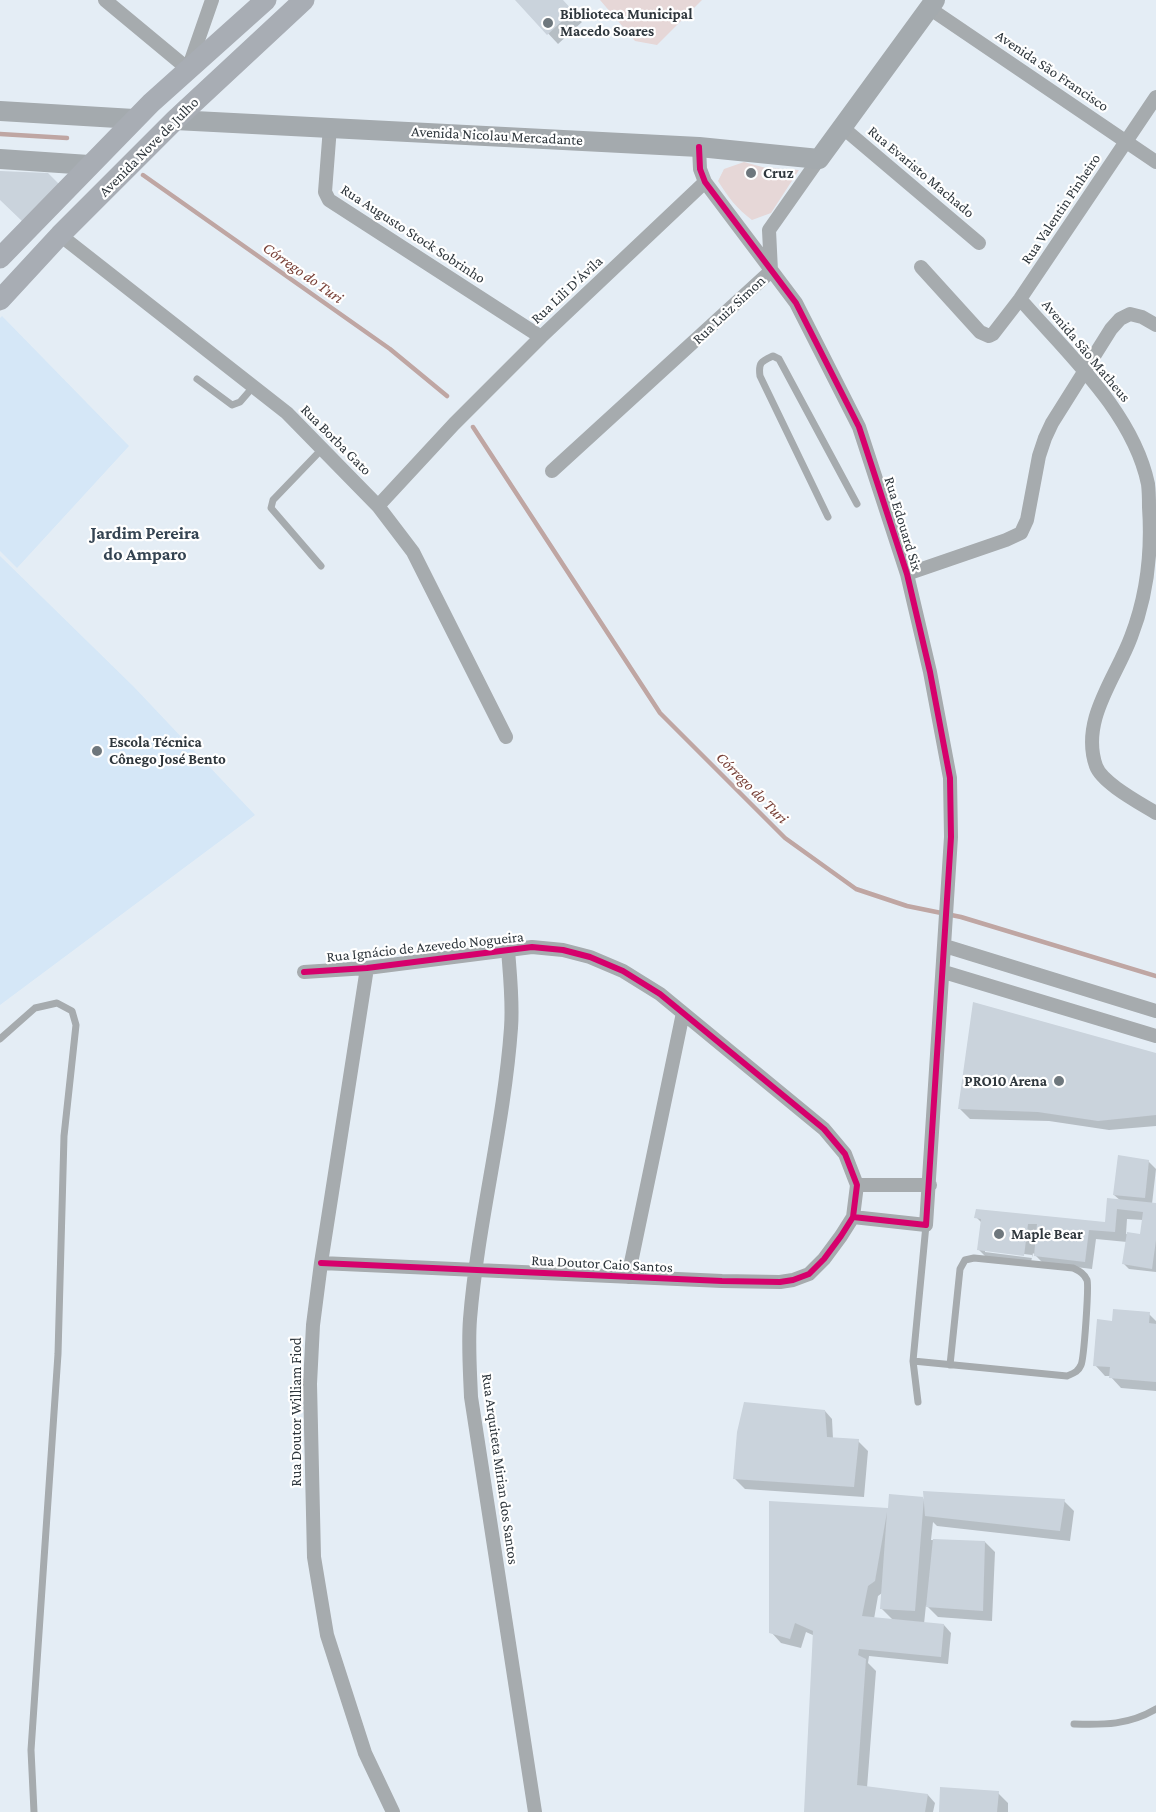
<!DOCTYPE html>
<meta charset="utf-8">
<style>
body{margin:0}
canvas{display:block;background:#e4edf5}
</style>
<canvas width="1156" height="1812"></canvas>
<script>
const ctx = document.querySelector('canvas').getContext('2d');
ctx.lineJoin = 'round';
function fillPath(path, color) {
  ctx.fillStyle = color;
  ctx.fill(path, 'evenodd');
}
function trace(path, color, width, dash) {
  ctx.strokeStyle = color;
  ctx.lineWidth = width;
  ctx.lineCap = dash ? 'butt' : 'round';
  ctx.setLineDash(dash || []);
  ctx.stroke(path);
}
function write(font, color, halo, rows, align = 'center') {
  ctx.font = font + ' "Crimson Pro",serif';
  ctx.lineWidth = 4.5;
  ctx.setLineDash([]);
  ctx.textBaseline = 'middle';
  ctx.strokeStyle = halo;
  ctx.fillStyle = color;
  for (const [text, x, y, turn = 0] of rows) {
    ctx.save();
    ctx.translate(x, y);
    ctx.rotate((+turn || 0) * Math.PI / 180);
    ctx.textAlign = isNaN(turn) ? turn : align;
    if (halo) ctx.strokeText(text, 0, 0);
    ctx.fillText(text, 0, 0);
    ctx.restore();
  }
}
const built = new Path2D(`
 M2,316L129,446L17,568L0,551V318Z
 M0,556L134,687L255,815L0,1005Z`);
const green = new Path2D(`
 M600,0H702L657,45L635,41Z
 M744,162L766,168L799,170L771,213L752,220C737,209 728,197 718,181L724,169Z`);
const shadow = new Path2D(`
 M517,0H562L582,22L558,44Z
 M1156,1055V1126L1109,1130L1049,1121L970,1119L960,1109Z
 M1148,1161L1156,1169L1152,1204L1156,1205V1272L1129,1269L1124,1264L1127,1242L1096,1239L1092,1269L1043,1263L1033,1253L1031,1262L986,1257L978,1249L982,1223L976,1217L1106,1224L1121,1201L1114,1195ZM1127,1219L1143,1220L1142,1236L1126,1234ZM985,1249L1032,1255V1258L985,1252Z
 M1149,1314L1156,1321V1391L1121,1388L1110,1376H1105L1095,1365L1113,1322Z
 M825,1411L832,1419L833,1439L858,1441L868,1451L864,1497L745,1489L735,1479Z
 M925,1499L1064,1501L1074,1511L1070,1541L937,1526L933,1522L931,1540L985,1542L995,1552L992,1621L938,1617L926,1605L924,1624L944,1625L951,1633L948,1664L869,1656L868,1663L876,1671L867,1788L928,1795L935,1803L933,1812H805L815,1636L806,1632L801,1648L781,1643L771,1632V1503L889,1510ZM882,1593L881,1608L894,1621L874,1619L878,1596Z
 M998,1793L1008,1803V1812H940Z`);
const stream = new Path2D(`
 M0,134L67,138
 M143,175L390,349L447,396
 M473,427L660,713L785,838L856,889L907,906L961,917L1156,976`);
const building = new Path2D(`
 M515,0H563L573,11L547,35Z
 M0,171L48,173L59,184L23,222L0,200Z
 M973,1002L1156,1053V1115L1098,1121L1038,1112L958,1109Z
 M1118,1155L1149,1160L1145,1198L1113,1195Z
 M1107,1198L1156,1203V1240L1152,1269L1122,1264L1127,1232L1140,1234L1143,1212L1117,1209L1115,1232L1089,1230L1085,1262L1034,1256L1037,1224H1028L1024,1256L977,1250L981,1219L974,1218L976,1209L1105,1222Z
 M1113,1309L1150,1312L1149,1323L1156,1324V1382L1109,1378L1110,1367L1093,1366L1097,1319L1112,1321Z
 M744,1402L825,1410L827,1437L859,1439L854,1487L733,1479L737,1432Z
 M923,1491L1065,1499L1060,1531L925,1516Z
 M889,1494L924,1497L915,1611L880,1609L887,1512L875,1581L868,1586L862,1616L944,1624L941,1657L859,1649L858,1655L866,1659L857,1785L928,1794L925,1812H804L813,1631L795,1623L790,1639L769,1633V1501L888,1508Z
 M933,1539L985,1541L983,1611L926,1607Z
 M940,1787L999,1791L997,1812H939Z`);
const service = new Path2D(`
 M197,379L232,405L240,402L253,387
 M828,517L760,376C758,362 762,361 773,356L779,359L857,504
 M321,566L271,508L273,500L322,449
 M0,1039L35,1008L57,1003L72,1011L76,1025L64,1136L58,1354L31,1750L34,1812
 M913,1361L1067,1376C1074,1373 1078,1372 1081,1365C1084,1359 1089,1286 1087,1280C1084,1273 1079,1271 1073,1268L974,1258L965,1260L960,1269L950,1365
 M918,1402L913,1361L926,1225
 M1074,1724C1104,1725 1129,1725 1156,1709`);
const minor = new Path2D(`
 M105,0L188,69L212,0
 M929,8L1156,162
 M330,127L325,192L329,200L541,337
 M842,127L979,243
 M699,147L700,169L705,182L796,303L859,427L907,574L930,672L950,778L951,837L926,1225L853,1217
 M60,235L287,413L378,506L413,552L506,737
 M921,267L980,332L989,336L993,334L1020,299L1156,97
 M1020,299C1067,353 1133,412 1148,484C1149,492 1149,500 1149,507C1152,551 1147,596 1131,637C1116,678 1080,720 1096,766C1102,783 1140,803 1156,813
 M552,471L771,271L769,230L819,159
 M378,506L454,424L541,337L705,182
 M907,574L1006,540L1021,533L1027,520L1039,456L1045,438L1052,423L1111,329L1120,319L1130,314L1142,317L1156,325
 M945,946L1156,1011
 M508,950C510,976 513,1002 511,1028C504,1126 478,1221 470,1319C468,1345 470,1371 471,1397L535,1812
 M367,968L321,1263L313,1325L310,1384L314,1557L327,1635L365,1753L393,1812
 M304,972L367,968L532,947L563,950L590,957L623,971L660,994L824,1129L845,1154L857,1185L853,1217L841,1236L824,1259L809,1274L793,1280L780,1282L722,1281L321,1263
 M944,972L1156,1036
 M857,1185H930
 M628,1277L683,1013`);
const secondary = new Path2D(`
 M0,111L134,119
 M175,120L699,147L819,159L935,0
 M0,159L89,165`);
const primary = new Path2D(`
 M0,258L151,103L266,0
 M0,300L60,235L175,120L304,0`);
const cycleway = new Path2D(`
 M699,147L700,169L705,182L796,303L859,427L907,574L930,672L950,778L951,837L926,1225L853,1217
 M304,972L367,968L532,947L563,950L590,957L623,971L660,994L824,1129L845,1154L857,1185L853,1217L841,1236L824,1259L809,1274L793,1280L780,1282L722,1281L321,1263`);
const markers = [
 [548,23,6,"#6e777d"],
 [751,173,6,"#6e777d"],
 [97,751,6,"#6e777d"],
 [1059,1081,6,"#6e777d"],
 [999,1234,6,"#6e777d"]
];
const poiNames = [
 ["Biblioteca Municipal",560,14],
 ["Macedo Soares",560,31],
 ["Cruz",763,173],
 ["Escola Técnica",109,742],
 ["Cônego José Bento",109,759],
 ["PRO10 Arena",1047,1081,"right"],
 ["Maple Bear",1011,1234]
];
const streetNames = [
 ["Avenida São Francisco",1052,71,34],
 ["Avenida Nicolau Mercadante",497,136,3],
 ["Avenida Nove de Julho",149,147,-45],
 ["Rua Evaristo Machado",921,172,40],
 ["Rua Valentin Pinheiro",1061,209,-56],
 ["Rua Augusto Stock Sobrinho",413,234,33],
 ["Rua Lili D'Ávila",567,290,-43],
 ["Rua Luiz Simon",729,310,-43],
 ["Avenida São Matheus",1086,351,50],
 ["Rua Borba Gato",336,440,45],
 ["Rua Edouard Six",903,524,73],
 ["Rua Ignácio de Azevedo Nogueira",425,947,-6],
 ["Rua Doutor Caio Santos",602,1264,3],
 ["Rua Doutor William Fiod",296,1412,-90],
 ["Rua Arquiteta Mirian dos Santos",500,1469,82]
];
const waterNames = [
 ["Córrego do Turi",303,273,35],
 ["Córrego do Turi",752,788,45]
];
const quarterNames = [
 ["Jardim Pereira",145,533],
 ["do Amparo",145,554]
];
fillPath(built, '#d5e7f7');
fillPath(green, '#e6d7d7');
fillPath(shadow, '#0003');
trace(stream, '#bfa6a3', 4.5);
fillPath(building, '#cad3dc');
trace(service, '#a6abae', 7);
trace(minor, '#a6abae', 14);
trace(secondary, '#a4aaae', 20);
trace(primary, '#a8adb4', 21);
trace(cycleway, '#d6006c', 6);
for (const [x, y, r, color] of markers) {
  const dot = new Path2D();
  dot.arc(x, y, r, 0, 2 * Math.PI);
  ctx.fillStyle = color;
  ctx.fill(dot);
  trace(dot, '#fff', 2);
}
write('bold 15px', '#2f373d', '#fff', poiNames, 'left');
write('15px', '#2f373d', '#fff', streetNames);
write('italic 16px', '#784037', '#fff', waterNames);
write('bold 18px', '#354452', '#fff', quarterNames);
</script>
